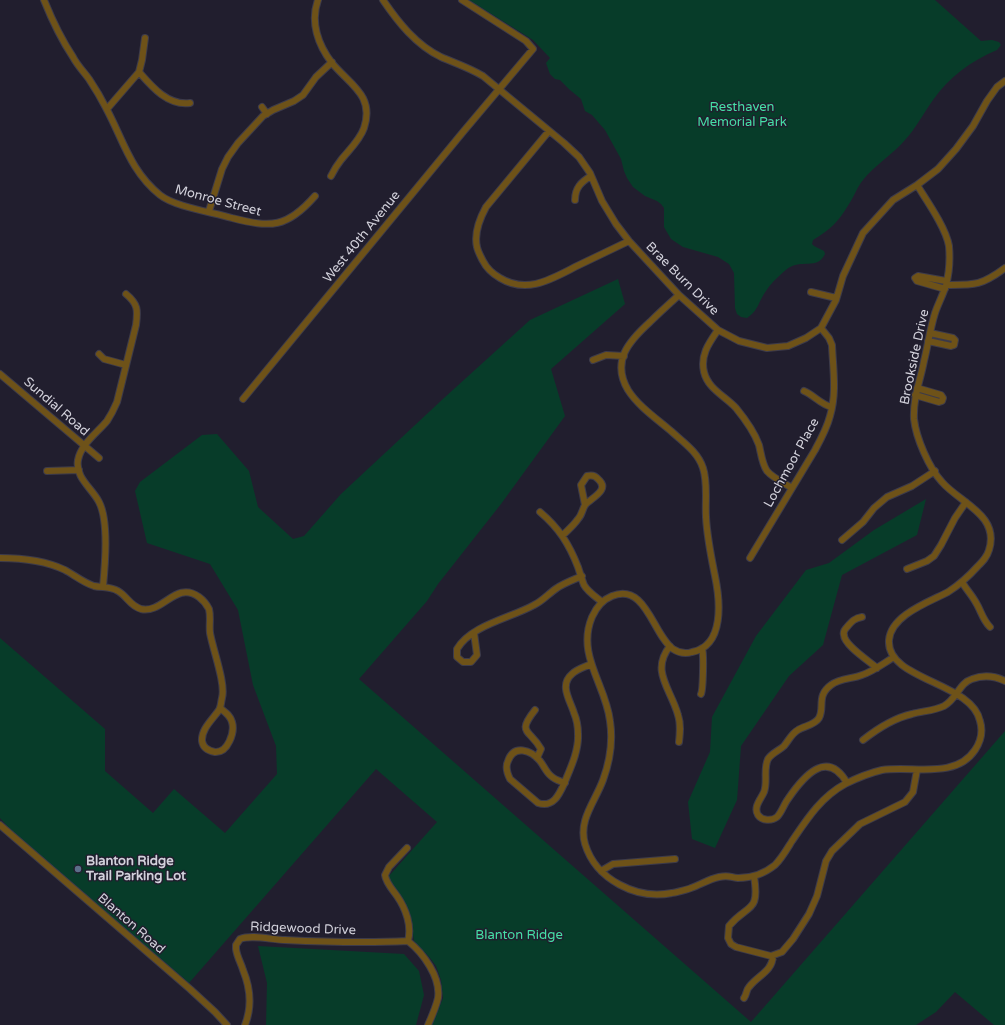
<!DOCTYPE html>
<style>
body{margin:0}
canvas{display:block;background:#211e2e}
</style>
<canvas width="1005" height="1025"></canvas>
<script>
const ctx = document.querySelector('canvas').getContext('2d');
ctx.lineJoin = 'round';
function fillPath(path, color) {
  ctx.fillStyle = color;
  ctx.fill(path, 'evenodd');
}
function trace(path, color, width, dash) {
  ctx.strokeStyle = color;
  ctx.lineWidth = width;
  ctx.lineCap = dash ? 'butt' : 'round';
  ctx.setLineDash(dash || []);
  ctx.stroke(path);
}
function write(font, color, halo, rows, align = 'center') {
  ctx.font = font + ' "Varela Round",sans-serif';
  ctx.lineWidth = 3;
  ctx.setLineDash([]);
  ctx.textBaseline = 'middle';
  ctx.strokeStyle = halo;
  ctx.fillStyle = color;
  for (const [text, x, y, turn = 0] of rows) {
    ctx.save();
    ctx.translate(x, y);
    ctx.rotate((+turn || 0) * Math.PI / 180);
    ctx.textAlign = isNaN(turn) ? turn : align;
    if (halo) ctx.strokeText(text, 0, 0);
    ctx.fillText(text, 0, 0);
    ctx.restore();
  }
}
const green = new Path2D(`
 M469,0H935L981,41L992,40L999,42L1001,45L997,50C971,61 949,77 933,100C923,114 916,128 905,140C892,155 875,165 863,180C857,187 854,197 849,204C839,221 830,230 813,240L812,244L814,246L824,251L825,254C817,271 801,258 787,269C780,275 771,283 766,291C758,302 759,310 747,318L741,317L737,314L735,308L734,273L729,264L718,257L683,247L671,239L664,227V208L661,204L657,201L645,196L633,187L627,178L624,171L621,159L605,130L592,115L585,111L581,99L570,90L560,80L555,79L550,74L546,63L550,58L533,40Z
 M618,279L625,304L551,369L565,416L501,504L438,584L427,601L359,679L751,1022L1005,731V1025H994L955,992L936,1012L916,1025H432L443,998L441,980L436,966L430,958L414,941L412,928L409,915L390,883L388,877L437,822L376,769L189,983L10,829L0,818V638L105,729V771L153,813L174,789L225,833L277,774L276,746L253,685L238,610L210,564L147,543L135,491L140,482L202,435L217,434L249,471L258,507L293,539L304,536L341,494L444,398L530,320Z
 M926,499L917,535L842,575L823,645L789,676L741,746L737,800L715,848L692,839L688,802L710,752L712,717L756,636L806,570L829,563L874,530Z
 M258,946L404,954L419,971L424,995L416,1025H266L267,983Z`);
const minor = new Path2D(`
 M44,0C52,20 61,39 73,57C77,65 84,72 89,79C95,88 101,98 106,108C123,139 130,171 160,195C175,207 212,212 232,218C271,228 287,228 315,196
 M318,0C310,22 318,45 332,63C349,84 375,95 364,128C360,140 349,150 341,160C337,165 334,170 331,176
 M383,0C398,22 416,45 441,57C455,63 470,68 483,76L564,143L579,157L590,173L602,201L616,224L629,241L679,295L718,330L739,341L767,348L788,346L806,338L821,328L836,300L843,276L863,233L893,200L917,185L938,169L956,149L973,126L987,101L997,87L1005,81
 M139,72L142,60L145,38
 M262,107L267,114
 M107,109L139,72C152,87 168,106 190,103
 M549,131L486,207C480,218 474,234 477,247C478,252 481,257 483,261C487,269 493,274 500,278C528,295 553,278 579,265C596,257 612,249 629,241
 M575,200C575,188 581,182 591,176
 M209,211L222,169L228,157L238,143L263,116L273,110L294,101L303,95L316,77L332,62
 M946,285C974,285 981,286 1005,268
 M945,289L917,281L915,278L918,276L946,281
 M811,292L836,298
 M679,295C669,304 659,313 650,322C629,341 611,361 628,390C638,406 657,419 671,431C683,442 698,452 703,468C708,483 705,501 706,517C707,537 711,556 715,576C720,600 725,646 692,652C686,654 679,653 673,649C653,635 646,582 612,596C602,600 596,608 592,617C576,655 606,685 610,721C613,741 610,761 603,780C595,802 578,820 585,844C596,880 637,900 672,893C674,893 689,889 691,888C700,885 709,879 719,877C729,875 729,877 738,878C752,878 764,874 775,865C782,858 787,849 792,841C807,819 821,797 845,784C857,778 869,773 882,770C912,765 955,780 975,750C981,741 983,731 980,721C972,682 886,680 889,640C891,615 929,602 948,592C959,585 969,576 978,566C983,561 987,557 989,550C1000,515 960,503 942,482C929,468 916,438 914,419C913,397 920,382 924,361C928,345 930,329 935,313C938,304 943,295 946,285C949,274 950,258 949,246C946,228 927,201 917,185
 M718,330C709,343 700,355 704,372C708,389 725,396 736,408C745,419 754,431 759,445C761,453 762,464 767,471C773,478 784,483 792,488
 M928,341L951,346L954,345L955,340L953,338L930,333
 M99,354L104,359L126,365
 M593,360L606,355L624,356
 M0,374L99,458
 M804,391C814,395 821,405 832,407
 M915,395L939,402L942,401L943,398L941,395L917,388
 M243,399L463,132L533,49L526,41L462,0
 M47,471L79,470
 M540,512C559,528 569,544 578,567C580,573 582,580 584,585C588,592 596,597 602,602
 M563,535C568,530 574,525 578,519C582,515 582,510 585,505C591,498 611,490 598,479C595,475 591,475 587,476L581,485L585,505
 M842,540L863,522L874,508L887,497L912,486L935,471
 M0,558C22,558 44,560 65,570C74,575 84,583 94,586C102,588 110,586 118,591C127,596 130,606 141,609C163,614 176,580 199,597C203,600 207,605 209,609C211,617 209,625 210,633C213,650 226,684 222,698C221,702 221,707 219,710C213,719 201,729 202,741C203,748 209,751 215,752C228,753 235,732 232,722C230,715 225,712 220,708
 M750,558L815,450C821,439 827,428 830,416C837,393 833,369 832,345L829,338L821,328
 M907,569L927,561L934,556L941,545L955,518L966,502
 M962,582C966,589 971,594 975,601C981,610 982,619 990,627
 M103,587C105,565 109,521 99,502C92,488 75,478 78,460C81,444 97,433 107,421C111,415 114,409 117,402L136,325C138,310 138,304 126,294
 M862,617C855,618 852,621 847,627C845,629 843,632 844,635C844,645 869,661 877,668
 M474,633L477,655L471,662H463L457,657V649C471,625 511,618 534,605C543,601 549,593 557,588C564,583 573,580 582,576
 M670,646C650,671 671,689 678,715C681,724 680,733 679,742
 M701,694C703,690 704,654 702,648
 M535,710C516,734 530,729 541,749L537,758
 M863,740C877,729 894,718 912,714C922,711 934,711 944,706C957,699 959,683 972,679C983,675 995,676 1005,681
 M565,783C560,781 555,780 551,776C546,772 544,766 540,761C531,750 514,744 508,761C505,767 507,773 510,779L538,803C553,808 559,795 564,784C570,769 579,751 578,734C578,727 577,720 574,713C570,700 559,685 572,674C577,669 585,667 591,664
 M847,783C827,748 803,777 788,799C784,804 782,812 777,817C772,821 762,821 758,815C753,807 761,799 764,792C768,782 763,769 768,759C772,753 780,750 784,746C789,740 792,733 798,730C804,726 815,725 819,718C825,707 816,696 831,685C840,678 852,679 862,675C874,671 884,663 894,657
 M0,825L190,989L215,1012L227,1025
 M407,848L389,867L385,875C386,883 392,889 397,896C406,909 412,926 408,941
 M601,871L613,864L675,859
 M754,876C760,914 748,903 729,926L728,938L731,944L736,947L771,956L782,952L793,939L809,914L817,896L826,861L832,851L860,824L905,802L913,792L917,770
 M408,941C423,953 441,977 438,998C436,1007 432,1016 428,1025
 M744,998C747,994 746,990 749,987C758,975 772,972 773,956
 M245,1025C252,1007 250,987 243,970C241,963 237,957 236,949V945L240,939C252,934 273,940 285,940C326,942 367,943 408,941`);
const markers = [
 [78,869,4,"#5c6f8a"]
];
const parkNames = [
 ["Resthaven",742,108],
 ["Memorial Park",742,123],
 ["Blanton Ridge",519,936]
];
const streetNames = [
 ["Monroe Street",218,201,15],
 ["West 40th Avenue",362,237,-51],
 ["Brae Burn Drive",682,279,45],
 ["Brookside Drive",915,357,-78],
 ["Sundial Road",56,407,41],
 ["Lochmoor Place",792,463,-61],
 ["Blanton Road",131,924,41],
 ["Ridgewood Drive",303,929,2]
];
const poiNames = [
 ["Blanton Ridge",86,862],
 ["Trail Parking Lot",86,877]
];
fillPath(green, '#073c29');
trace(minor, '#3d3b4a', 8);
trace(minor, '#6e5218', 6);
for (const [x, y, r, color] of markers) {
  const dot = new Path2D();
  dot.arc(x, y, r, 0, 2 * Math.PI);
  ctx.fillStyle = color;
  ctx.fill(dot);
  trace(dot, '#211e2e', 1.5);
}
write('13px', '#45dfa6', '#211e2e', parkNames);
write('13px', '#d2d1db', '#211e2e', streetNames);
write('bold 13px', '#d2d1db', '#211e2e', poiNames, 'left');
</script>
